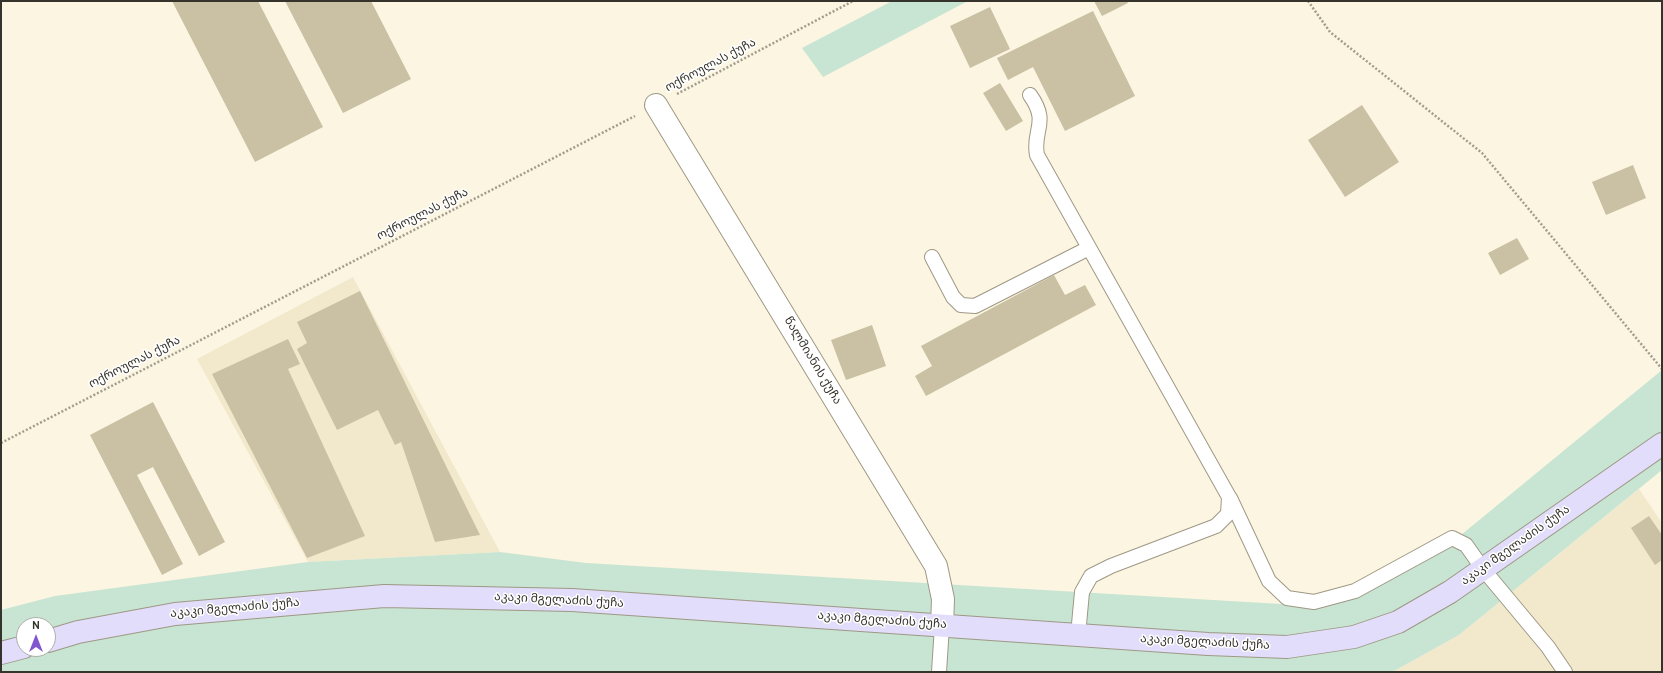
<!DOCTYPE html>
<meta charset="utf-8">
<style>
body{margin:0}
#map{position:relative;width:1663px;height:673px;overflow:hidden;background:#fcf5e1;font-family:Overpass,sans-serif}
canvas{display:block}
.frame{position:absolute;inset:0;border:2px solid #35332b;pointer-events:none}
.north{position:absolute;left:16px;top:617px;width:40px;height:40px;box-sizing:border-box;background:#fff;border:1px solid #aeadaa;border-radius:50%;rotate:0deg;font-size:11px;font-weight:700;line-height:16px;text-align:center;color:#35332b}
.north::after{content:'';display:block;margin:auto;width:14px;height:18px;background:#8256cf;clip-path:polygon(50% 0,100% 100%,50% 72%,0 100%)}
</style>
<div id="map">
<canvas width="1663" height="673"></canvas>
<div class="frame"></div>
<div class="north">N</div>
</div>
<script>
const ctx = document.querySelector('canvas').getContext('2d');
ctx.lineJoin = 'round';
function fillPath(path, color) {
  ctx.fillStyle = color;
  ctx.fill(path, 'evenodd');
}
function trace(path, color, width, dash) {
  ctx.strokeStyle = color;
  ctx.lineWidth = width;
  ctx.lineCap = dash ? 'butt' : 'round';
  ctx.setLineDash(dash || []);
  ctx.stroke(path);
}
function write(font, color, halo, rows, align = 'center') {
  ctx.font = font + ' Overpass,"Noto Sans Georgian",sans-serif';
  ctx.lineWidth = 3;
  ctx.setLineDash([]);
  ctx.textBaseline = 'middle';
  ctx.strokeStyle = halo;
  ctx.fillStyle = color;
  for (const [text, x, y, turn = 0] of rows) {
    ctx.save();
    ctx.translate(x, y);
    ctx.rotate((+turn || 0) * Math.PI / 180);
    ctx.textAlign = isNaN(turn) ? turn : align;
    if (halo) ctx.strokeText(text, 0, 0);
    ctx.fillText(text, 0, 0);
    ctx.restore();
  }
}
const built = new Path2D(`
 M353,277L500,552L308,562L197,359Z
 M1639,489L1662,523V672H1389L1396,670L1459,635Z`);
const green = new Path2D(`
 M892,1H968L823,77L802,48Z
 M1662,370V470L1459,635L1396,670L1389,672H1V610L55,596L308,562L500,552L586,563L1315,606L1461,535ZM24,625H48V649H24Z`);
const building = new Path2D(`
 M172,1H258L323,127L255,162Z
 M285,1H371L411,79L343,113Z
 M1094,1H1127L1128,3L1102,16Z
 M990,7L1010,49L970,68L950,26Z
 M1093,11L1135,96L1065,131L1033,67L1008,80L997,58Z
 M1000,83L1023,121L1006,131L983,93Z
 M1362,105L1399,162L1345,197L1308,140Z
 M1633,165L1646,198L1606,215L1592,182Z
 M1517,238L1529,259L1500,275L1488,253Z
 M1054,275L1065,295L1085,285L1096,305L926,396L915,376L932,366L921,346Z
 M360,291L480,535L435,542L401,442L395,445L378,410L337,430L297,349L307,343L297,322Z
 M872,325L886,366L846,380L831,340Z
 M288,339L300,364L288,369L365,536L307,558L212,374Z
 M153,402L225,542L199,556L153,467L137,475L183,564L162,575L90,435Z
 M1649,516L1662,535V560L1655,565L1631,528Z`);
const path = new Path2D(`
 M1308,1L1330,32L1482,153L1662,369
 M677,94L853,1
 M1,443L635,116`);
const lane = new Path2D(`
 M1030,95C1050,123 1032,130 1037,155L1229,497L1228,514L1216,526L1111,566L1091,576L1082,592L1078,635
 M932,257L953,297L961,305L975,306L1089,248
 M1230,498L1269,581L1287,598L1314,602L1355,591L1452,538L1466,545L1483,569L1548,647L1565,672
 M939,672L942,626`);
const street = new Path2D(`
 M656,105L936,566L943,599L942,626`);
const secondary = new Path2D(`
 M48,641L78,632L175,614L384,596L572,600L1208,644L1287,647L1354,637L1398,622L1450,592L1662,444
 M1,653L24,647`);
const streetNames = [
 ["ოქროულას ქუჩა",711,66,-28],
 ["ოქროულას ქუჩა",423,215,-27],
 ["წალმიანის ქუჩა",812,361,59],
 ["ოქროულას ქუჩა",135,363,-27],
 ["აკაკი მგელაძის ქუჩა",1516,546,-35],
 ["აკაკი მგელაძის ქუჩა",559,601,3],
 ["აკაკი მგელაძის ქუჩა",235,609,-5],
 ["აკაკი მგელაძის ქუჩა",882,621,4],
 ["აკაკი მგელაძის ქუჩა",1205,643,3]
];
fillPath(built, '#f2e9cd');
fillPath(green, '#c8e5d3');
fillPath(building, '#cac0a3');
trace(lane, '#9e9885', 16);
trace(street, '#9e9885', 24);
trace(secondary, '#9e9885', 24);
trace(path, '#a19d8e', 2.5, [2, 2]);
trace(lane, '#fff', 14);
trace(street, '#fff', 22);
trace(secondary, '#e1ddfa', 22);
write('12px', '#35332b', '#fff', streetNames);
</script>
